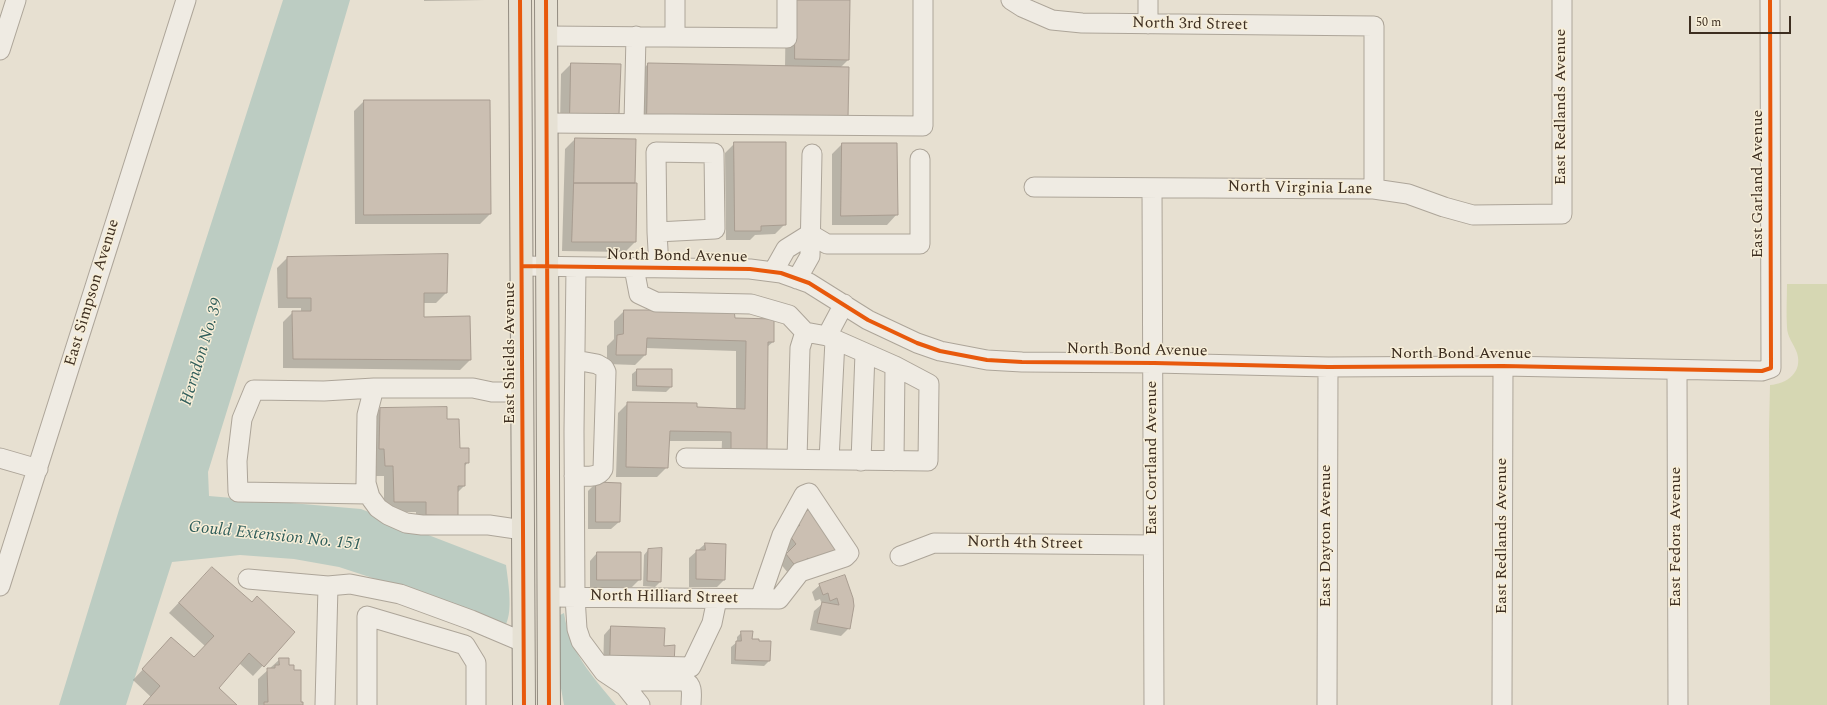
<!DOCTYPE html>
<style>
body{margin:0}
#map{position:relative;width:1827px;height:705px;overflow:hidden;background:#e7e0d1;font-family:Spectral,serif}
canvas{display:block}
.scale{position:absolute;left:1689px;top:16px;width:102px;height:18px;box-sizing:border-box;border:2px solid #3d2e20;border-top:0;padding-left:5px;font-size:12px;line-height:14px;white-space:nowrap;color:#3d2e20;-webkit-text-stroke:3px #f7eed8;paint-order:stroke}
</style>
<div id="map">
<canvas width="1827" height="705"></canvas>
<div class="scale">50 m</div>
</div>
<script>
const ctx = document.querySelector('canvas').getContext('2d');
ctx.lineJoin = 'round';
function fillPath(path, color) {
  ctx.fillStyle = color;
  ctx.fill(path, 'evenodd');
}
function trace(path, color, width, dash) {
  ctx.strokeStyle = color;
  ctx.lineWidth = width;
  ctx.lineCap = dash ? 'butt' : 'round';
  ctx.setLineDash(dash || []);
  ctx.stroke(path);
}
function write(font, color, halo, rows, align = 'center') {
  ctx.font = font + ' Spectral,serif';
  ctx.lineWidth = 3;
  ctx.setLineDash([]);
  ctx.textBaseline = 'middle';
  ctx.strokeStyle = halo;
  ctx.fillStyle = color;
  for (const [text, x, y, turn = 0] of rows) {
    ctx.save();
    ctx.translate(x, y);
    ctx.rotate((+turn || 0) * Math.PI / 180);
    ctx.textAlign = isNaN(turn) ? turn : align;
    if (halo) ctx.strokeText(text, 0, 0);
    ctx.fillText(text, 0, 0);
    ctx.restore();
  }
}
const green = new Path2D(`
 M1787,284H1827V705H1770L1769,430L1770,385C1787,384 1803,372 1797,353C1794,344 1787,337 1787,327C1786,313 1787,298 1787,284Z`);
const water = new Path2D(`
 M283,0H350L277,249L208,472L209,496L361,509L506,565C508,581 513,610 506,624L476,612L339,567L294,559L240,555L172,562L126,705H59L119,510Z
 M564,613C570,653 591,674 616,705H564L560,683L558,616Z`);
const shadow = new Path2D(`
 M424,0H485L424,1Z
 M786,0H849L848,60L840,68L637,125L638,74L648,64L785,67Z
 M571,64L618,114L608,124H560L561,74Z
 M364,101L490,214L480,224H355L354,111Z
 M575,139L635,242L625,252L562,251L565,149Z
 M735,143L785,224L775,234L755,235L750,240H726L725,153Z
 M842,144H896L897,214L887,225H832V154Z
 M287,258L446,293L436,303H423V318L470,360L460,370L283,368V322L293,312H301V308H278L277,268Z
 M624,311L734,319L773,342L767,347L766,455L721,465L722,441H668L667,467L657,477H616L618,413L628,403L736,409V351L646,348L645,355L635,365L607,364V346L614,339V321Z
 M637,370L671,387L666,392L632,391V374Z
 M380,409L446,420L459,449L468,462L464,467V486L457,493V515L416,525V512H384V476H375L370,419Z
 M596,483L619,522L611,529H588V491Z
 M797,521L841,547L789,574L779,562L789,552L782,543Z
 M705,544L724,580L717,587H689V558Z
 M661,549L660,582L655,587L643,586L644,555L648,550Z
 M597,553L640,579L632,587H590V561Z
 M844,577L849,628L841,636L810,630L814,611L822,604L820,599L815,601L812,592L820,585Z
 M202,578L252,603L294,632L253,676L239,663L217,688L236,705H144L151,697L133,680L162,649L194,658L205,646L169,613Z
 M611,627L663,647L603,670L604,635Z
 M742,632L751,640L769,661L764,666L731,664V647L737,642V637Z
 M280,659L288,666L300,703L302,705H258V679Z`);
const building = new Path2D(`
 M795,0H850L849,60L795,59Z
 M571,63L621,64L619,114H570Z
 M648,63L849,67L848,118L647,115Z
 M364,100H490L491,214L364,215Z
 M575,138L636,139L635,183H574Z
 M734,142H786V225L761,226V231H735Z
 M842,143H897L898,215L841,216Z
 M574,183H637L636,242H572Z
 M448,254L447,293H424V317L470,316L471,360L293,359L292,311H311V298H287V257Z
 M624,310H734L735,318L774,319V342H768L767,455H731V432L670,431L668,468L626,467L627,402L697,403V407L745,409L746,341L647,338L646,355H616L617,335L623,334Z
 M637,369H672V387L637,386Z
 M447,407V419H459L460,448H469V463H465V486H458V516L426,515V502H394L393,466H385L384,449H379L380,408Z
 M596,482L621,483L620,522H596Z
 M810,509L842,547L813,564L808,558L797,568L786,554L796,544L789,535L800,525L796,521Z
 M705,543L726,544L725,580L696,579V550H705Z
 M662,548L661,582L647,581L648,549Z
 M597,552H641V580H597Z
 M212,567L252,602L257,596L295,632L264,667L249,653L219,688L237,705H143L160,686L142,669L171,637L194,657L214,636L179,603Z
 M845,575L853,598L854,606L850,629L817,623L822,602L839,605L837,598L830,601L828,593L823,595L819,584Z
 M611,626L665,628L664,646L675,645L674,664L610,662Z
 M741,631H753L752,639H759V641H771L770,661L735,660L736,641H741Z
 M279,658H289V665H294V670H301V702H303V705H264V702H268L267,668H275V665H279Z`);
const minor = new Path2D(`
 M1011,0L1022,7L1052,20L1082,23L1374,26V189
 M1148,24V0
 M546,36L787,38V0
 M675,37V0
 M0,50L16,0
 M546,123L923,126V0
 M634,123L636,36
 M1034,187L1374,189L1408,194L1444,207L1473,215L1562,214V0
 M1152,188L1154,705
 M657,232L715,229L714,153L656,152L657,232L659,268
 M810,234L827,244H920V159
 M522,266L750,269L781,273L809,283L868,320L917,343L940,351L987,360L1022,362L1154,363L1328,367L1503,366L1762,371L1771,368L1770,0
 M576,267L574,431L575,597L577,629L581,641L604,672L625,686L640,705
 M634,268L639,294L656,302L751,304L789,315L805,332L827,336L895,366L929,384L928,461L686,458
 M773,272L786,249L810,234
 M797,279L810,256L812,154
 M827,336L844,304
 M1677,370L1678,705
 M374,388L367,415L366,483L370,497L378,508L388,515L406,523L422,525H489L523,530
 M0,458L38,469
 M797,459L800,348L805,332
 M829,460L835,340
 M861,461L865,353
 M894,461L895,366
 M574,476C584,476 598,479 603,469L606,372L604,368L597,364L575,360
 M369,494L238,492L237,461L242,419L254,390L324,391L374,388H473L492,392H523
 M900,556L934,543L1153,545
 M248,579L328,586L350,584L400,594L471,620L523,642
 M0,586L186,0
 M549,597L779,599L800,572L845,557L849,553L809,493L804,495L782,535L760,599
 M599,665L691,667L712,623L717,599
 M625,686L636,681H685C694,686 691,696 691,705
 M325,705L328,586
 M367,705V616L465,645L476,663V705
 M1327,705L1328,367
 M1502,705L1503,366`);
const major = new Path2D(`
 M520,0L524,705
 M546,0L549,705`);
const cycleway = new Path2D(`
 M520,0L524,705
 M546,0L549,705
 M522,266L750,269L781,273L809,283L868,320L917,343L940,351L987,360L1022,362L1154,363L1328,367L1503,366L1762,371L1771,368L1770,0`);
const streetNames = [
 ["North 3rd Street",1190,25,1],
 ["East Redlands Avenue",1562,107,-90],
 ["East Garland Avenue",1759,184,-90],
 ["North Virginia Lane",1300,189,1],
 ["North Bond Avenue",677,257,1],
 ["East Simpson Avenue",93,293,-73],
 ["North Bond Avenue",1137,351,1],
 ["East Shields Avenue",511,353,-90],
 ["North Bond Avenue",1461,355],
 ["East Cortland Avenue",1153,458,-90],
 ["East Dayton Avenue",1327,536,-90],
 ["East Redlands Avenue",1503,536,-90],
 ["East Fedora Avenue",1677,537,-90],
 ["North 4th Street",1025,544,1],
 ["North Hilliard Street",664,598,1]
];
const waterNames = [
 ["Herndon No. 39",203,352,-73],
 ["Gould Extension No. 151",275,537,6]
];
fillPath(green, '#d6d7b3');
fillPath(water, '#bcccc2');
fillPath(shadow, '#0003');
fillPath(building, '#cbbfb2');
trace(building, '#a89c90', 1);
trace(minor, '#ada599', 21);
trace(major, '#928b80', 24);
trace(minor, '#efebe3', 19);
trace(major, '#e6e1d4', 22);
trace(cycleway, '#e8590c', 4);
write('16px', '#3d2e20', '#f7eed8', streetNames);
write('italic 17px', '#2f5d5a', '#f7eed8', waterNames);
</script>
